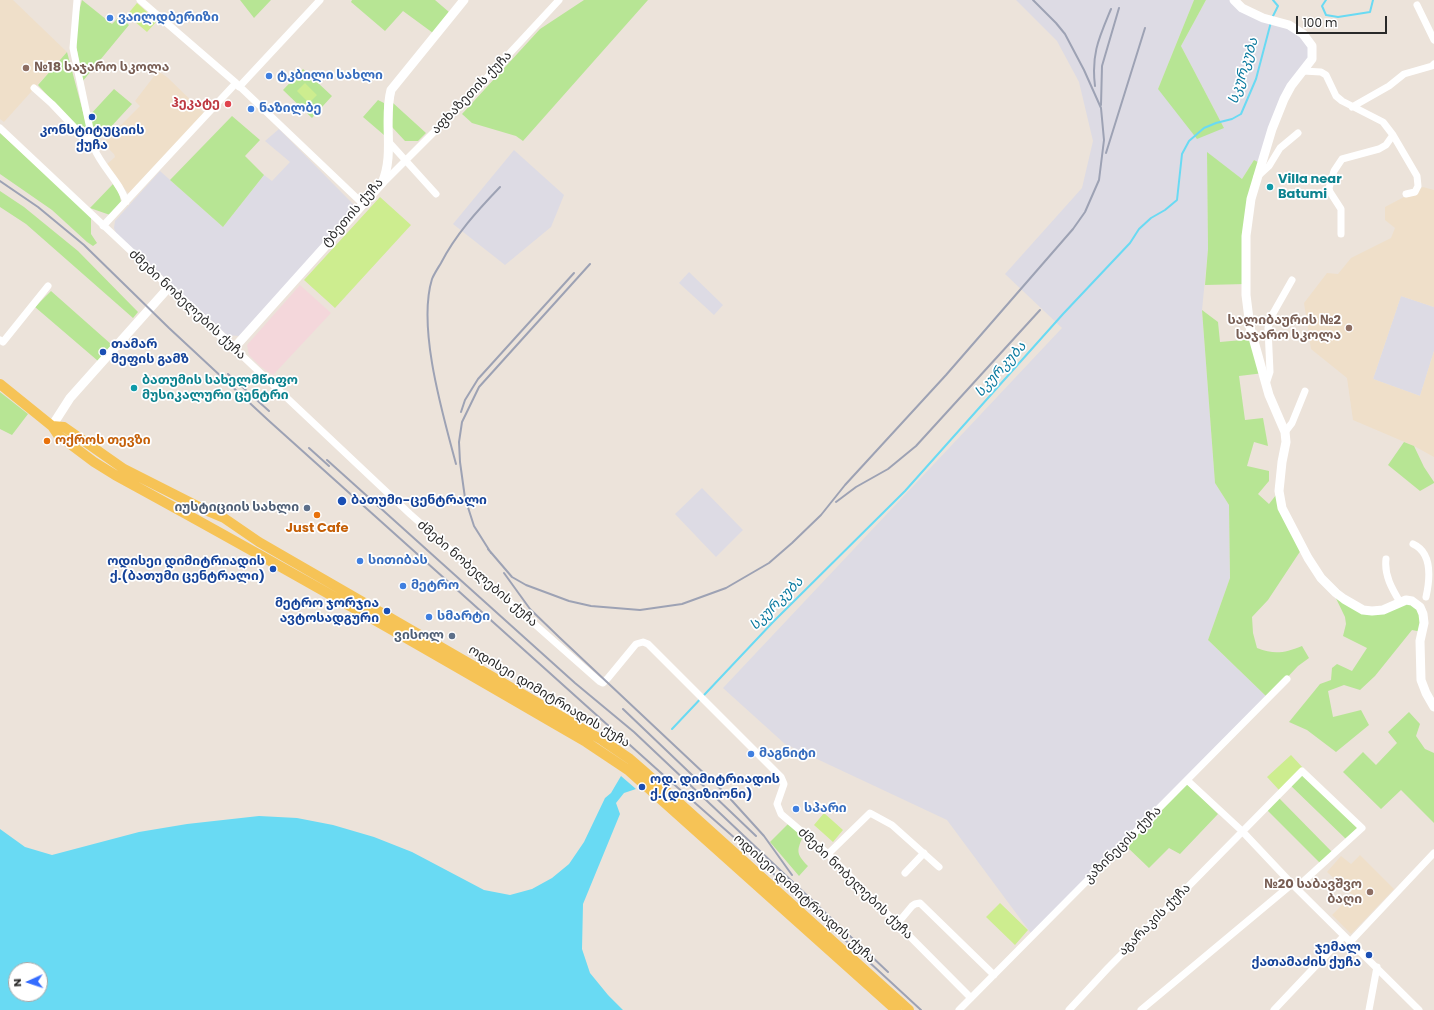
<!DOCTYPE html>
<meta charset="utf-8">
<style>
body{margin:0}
#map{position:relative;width:1434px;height:1010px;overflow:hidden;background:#ece3da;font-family:Poppins,sans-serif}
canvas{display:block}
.north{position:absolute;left:8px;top:962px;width:40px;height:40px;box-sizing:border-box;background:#fff;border:1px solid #a9a9a9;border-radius:50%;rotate:267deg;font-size:11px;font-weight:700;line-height:16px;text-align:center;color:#292929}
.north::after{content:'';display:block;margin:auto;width:14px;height:18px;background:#346cff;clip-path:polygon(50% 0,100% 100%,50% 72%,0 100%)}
.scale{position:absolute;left:1296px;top:16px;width:91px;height:18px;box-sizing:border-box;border:2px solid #292929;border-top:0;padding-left:5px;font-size:12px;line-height:14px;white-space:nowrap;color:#292929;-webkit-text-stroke:3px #fff;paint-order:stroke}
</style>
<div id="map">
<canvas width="1434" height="1010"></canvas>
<div class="north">N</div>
<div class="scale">100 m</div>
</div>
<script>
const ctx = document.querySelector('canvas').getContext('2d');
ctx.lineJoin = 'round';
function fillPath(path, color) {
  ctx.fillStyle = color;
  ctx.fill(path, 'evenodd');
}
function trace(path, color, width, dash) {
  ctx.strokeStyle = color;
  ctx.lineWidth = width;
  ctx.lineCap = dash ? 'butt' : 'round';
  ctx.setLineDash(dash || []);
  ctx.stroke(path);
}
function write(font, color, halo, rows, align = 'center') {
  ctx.font = font + ' Poppins,"Noto Sans Georgian",sans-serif';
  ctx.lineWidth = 3.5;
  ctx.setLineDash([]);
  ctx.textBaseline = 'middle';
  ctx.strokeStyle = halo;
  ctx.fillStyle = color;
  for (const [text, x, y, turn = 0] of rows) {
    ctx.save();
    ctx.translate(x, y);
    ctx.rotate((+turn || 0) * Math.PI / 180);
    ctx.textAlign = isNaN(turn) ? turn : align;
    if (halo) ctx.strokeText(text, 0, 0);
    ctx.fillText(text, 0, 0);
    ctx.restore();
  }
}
const industrial = new Path2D(`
 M1016,0H1194L1158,89L1224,128L1181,46L1206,0H1234L1303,34L1312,59L1291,86L1262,164L1254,160L1242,179L1207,153L1208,249L1202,310L1215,483L1229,505L1230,578L1208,640L1268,698L1033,936L947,820L785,744L723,688L1062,328L1005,274L1082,188L1093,141L1079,82L1057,41Z
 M279,129L355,206L285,286L239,336L227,335L116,233L114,228L115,221L160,171L223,227L264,175L272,181L290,162L265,141Z
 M514,150L564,195L551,227L505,265L453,224Z
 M689,272L723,305L714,315L679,283Z
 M1401,296L1434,307V351L1420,396L1373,379Z
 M702,488L743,530L716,557L675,514Z`);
const education = new Path2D(`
 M0,0H13L67,52L4,122L0,119Z
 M158,71L167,77L205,114L134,191L128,193L106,165L115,157L114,154L103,143L140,106L135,101Z
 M1423,187L1434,190V307L1401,296L1373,379L1420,396L1434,351V457L1414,446L1353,420L1347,378L1311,349L1304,303L1327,273L1338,274L1351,258L1391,238L1395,228L1385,220V207Z
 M1360,855L1394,889L1351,934L1332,915L1352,895L1327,872L1341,856L1351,864Z`);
const medical = new Path2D(`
 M300,285L331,313L273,375L261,367L249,355L247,345Z`);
const green = new Path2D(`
 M82,0L112,24L120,16L129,25L82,82L76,44L78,15Z
 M240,0H271L254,18Z
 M352,0H435L449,12L433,33L403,11L385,31L351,2Z
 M584,0H648L523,141L516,136L472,123L462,114L540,29Z
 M1194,0H1206L1181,46L1224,128L1197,139L1158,89Z
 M67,52L87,127L86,138L38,85Z
 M303,69L332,96L312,118L283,90Z
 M114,89L132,104L96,143L89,116Z
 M378,100L384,103V135L363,117Z
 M393,103L426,133L418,141H405L392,127Z
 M232,116L260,140L245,156L264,175L223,227L170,180Z
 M0,133L91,216V234L97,243L93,246L87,242L52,210L0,174Z
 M1207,152L1242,179L1254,160L1262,164L1254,188L1246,284L1205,285L1208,249Z
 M113,184L119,193L121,202L110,215L90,208Z
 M0,191L24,207L78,251L138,312L133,318L26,224L0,207Z
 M51,291L112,345L98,361L35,307Z
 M1202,310L1218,322L1220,342L1253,339L1264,373L1239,376L1245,420L1263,418L1268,446L1254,442L1247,466L1269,471V481L1258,494L1269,504L1276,495L1303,547L1268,600L1252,617L1253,633L1257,648C1275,655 1284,653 1302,646L1309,658L1298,666L1268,698L1208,640L1230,578L1229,505L1215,483Z
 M0,392L28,414L12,435L0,429Z
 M1404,442L1414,446L1424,467L1434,482V483L1420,491L1388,465Z
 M1332,590L1363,610L1400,602L1420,607L1422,632L1412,630L1375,676L1360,690L1344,685L1328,691L1333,717L1361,710L1369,725L1336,752L1307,730L1289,722L1320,684L1331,680L1332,668L1337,664L1352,671L1367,648L1343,636L1346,624L1345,617Z
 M1409,712L1420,724L1416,736L1425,749L1434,753V823L1401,790L1381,809L1343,772L1363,752L1376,765L1397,743L1388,732Z
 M1302,771L1362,828L1348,841L1289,784Z
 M1187,784L1218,814L1180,854L1169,848L1149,868L1125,845Z
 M1277,796L1334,854L1322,865L1265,808Z
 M790,822L804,834C797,850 795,853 808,866L799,876L770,842Z`);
const pitch = new Path2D(`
 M137,3L157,21L147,32L127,15Z
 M305,83L317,95L309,103L297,91Z
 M380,197L411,225L335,308L304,280Z
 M1291,755L1303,768L1279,790L1267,777Z
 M824,813L843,830L833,842L814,825Z
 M1000,903L1028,930L1015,945L986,917Z`);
const water = new Path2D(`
 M621,776L636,789L624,793L616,803L620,814L583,904L582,949L590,973L608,995L623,1010H0V829L25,847L52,855L139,832L187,824L259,816L297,818L333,825L374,837L412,852L484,890L510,895L532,889L552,878L569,864L584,842L605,798L611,793ZM16,970H40V994H16Z`);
const stream = new Path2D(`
 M1326,0L1322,6L1326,15L1338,17L1370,12L1373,0
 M1272,18L1278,6L1273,0
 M672,729L773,622L905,491L1063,314L1130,243L1139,229L1151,218L1165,210L1177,200L1182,154L1189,141L1204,128L1216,123L1232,119L1241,114L1256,79L1271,22`);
const street = new Path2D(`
 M77,0L73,48L94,148C102,168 120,181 126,202
 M140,0L236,83L363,204
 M1417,5L1434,40
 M1303,71L1321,72L1326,75L1336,96L1342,101L1383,122L1393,135
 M239,87L320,0
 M34,88L52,104L94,148
 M1352,107L1389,86L1404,74L1432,66L1434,64
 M0,128L169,287
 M388,141L436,194
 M1257,177L1269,166L1280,148L1298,133
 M383,183L470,96L559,0
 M103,226L236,83
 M1341,234V209L1330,192L1329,188L1334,171L1342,159L1379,149L1386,145L1393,135L1417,176L1418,186L1415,192L1406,194
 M0,340L3,342L48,286
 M234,348L410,514L599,681L603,683L608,678L636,644L643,642L648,644L781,777L784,784L777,804L781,814L828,854L971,998
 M1266,384L1270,372L1268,328L1271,317L1292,280
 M1285,432L1292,423L1305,391
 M1413,544C1433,553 1430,579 1426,597
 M1386,559C1384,575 1392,589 1400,602
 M1187,780L1242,831L1292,884L1419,1010
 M828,854L870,813L892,825L939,867
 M905,873L924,853
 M897,924L912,906L915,904L920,903L994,975
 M1350,942L1434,853
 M959,1010L1287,679
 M1069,1010L1108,968L1302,771L1362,828L1296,888
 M1141,1010L1292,884
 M1274,1010L1344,936
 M1369,1010L1377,967`);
const secondary = new Path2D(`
 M1234,0L1242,8L1263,18L1289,25L1303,34L1312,46V59L1291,86L1284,99L1272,129L1251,199L1246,236V295L1250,327L1269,395L1285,432L1286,442L1282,462L1279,491L1282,508L1308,558L1321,578L1336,593L1344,599L1363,610L1372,611L1383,610L1406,600L1412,601L1420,607L1423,614L1424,623L1420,641L1421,680L1426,693L1434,707
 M52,426L70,398L169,287L234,348L382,183C395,154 383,120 391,90L464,0`);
const primary = new Path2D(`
 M0,384L52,426L58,435L94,462L115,475C273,561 430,651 586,742L628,770L896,1010
 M52,426L64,427L124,469L205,510L224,518L259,542L602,740L630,759L645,772L909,1010`);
const rail = new Path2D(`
 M1095,86C1091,54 1099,38 1111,9
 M1101,105L1102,66L1119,8
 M1106,153L1145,28
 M0,181L38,207L84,245L169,328L268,420L660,772L737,840L921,1010
 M228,374L269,411
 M461,412L465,400L478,379L574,273
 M309,448L329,466
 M327,460L575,683L634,732L888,972
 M456,464C443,415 417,328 432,279C434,274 438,268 441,263C456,234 477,211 500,187
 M836,502L856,487L888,469L916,446L1040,310
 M488,549L512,577L526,585L569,601L591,606L640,610L682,604L726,588L769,563L792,543L821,515L845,485L946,375L1073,229L1085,212L1099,180L1104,140L1101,108L1084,70L1065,34L1056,23L1033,0
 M491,553L474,526L465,498L460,462L459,442L462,422L479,387L590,264
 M504,573L530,609L559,637L725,793L764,836L792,875
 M623,709L756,836`);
const markers = [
 [110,18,4,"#3f7fe0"],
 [26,68,4,"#8d6e63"],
 [269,76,4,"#3f7fe0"],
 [228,104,4,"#e0444e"],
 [251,109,4,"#3f7fe0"],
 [92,117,4,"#1a4fb4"],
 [1270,187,4,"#0f9aa8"],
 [1349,328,4,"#8d6e63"],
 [103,352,4,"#1a4fb4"],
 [134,388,4,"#0f9aa8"],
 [47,441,4,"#e8710a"],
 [342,501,5,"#1a4fb4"],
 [307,508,4,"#5c6f8a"],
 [317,515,4,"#e8710a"],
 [360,561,4,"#3f7fe0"],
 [273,569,4,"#1a4fb4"],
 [403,586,4,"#3f7fe0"],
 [387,611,4,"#1a4fb4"],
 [429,617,4,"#3f7fe0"],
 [452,636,4,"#5c6f8a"],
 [751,754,4,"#3f7fe0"],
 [642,787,4,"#1a4fb4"],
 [796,809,4,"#3f7fe0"],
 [1370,892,4,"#8d6e63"],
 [1369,955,4,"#1a4fb4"]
];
const shopNames = [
 ["ვაილდბერიზი",118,18],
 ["ტკბილი სახლი",277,76],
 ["ნაზილბე",259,109],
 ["სითიბას",368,561],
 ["მეტრო",411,586],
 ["სმარტი",437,617],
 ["მაგნიტი",759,754],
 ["სპარი",804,809]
];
const educationNames = [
 ["№18 საჯარო სკოლა",34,68,"left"],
 ["სალიბაურის №2",1341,321],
 ["საჯარო სკოლა",1341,336],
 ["№20 საბავშვო",1362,885],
 ["ბაღი",1362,900]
];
const streetNames = [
 ["აფხაზეთის ქუჩა",472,93,-46],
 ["ტბეთის ქუჩა",353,213,-49],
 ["ძმები ნობელების ქუჩა",187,305,43],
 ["ძმები ნობელების ქუჩა",477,574,41],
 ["ოდისეი დიმიტრიადის ქუჩა",549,697,31],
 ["კაზინეცის ქუჩა",1123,845,-45],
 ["ძმები ნობელების ქუჩა",855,884,44],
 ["ოდისეი დიმიტრიადის ქუჩა",804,899,42],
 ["აგარაკის ქუჩა",1155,920,-45]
];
const healthNames = [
 ["ჰეკატე",220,104]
];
const transitNames = [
 ["კონსტიტუციის",92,131,"center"],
 ["ქუჩა",92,146,"center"],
 ["თამარ",111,345],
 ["მეფის გამზ",111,360],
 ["ბათუმი-ცენტრალი",351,501],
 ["ოდისეი დიმიტრიადის",265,562,"right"],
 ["ქ.(ბათუმი ცენტრალი)",265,577,"right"],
 ["მეტრო ჯორჯია",379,604,"right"],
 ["ავტოსადგური",379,619,"right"],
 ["ოდ. დიმიტრიადის",650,780],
 ["ქ.(დივიზიონი)",650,795],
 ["ჯემალ",1361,948,"right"],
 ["ქათამაძის ქუჩა",1361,963,"right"]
];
const cultureNames = [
 ["Villa near",1278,180],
 ["Batumi",1278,195],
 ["ბათუმის სახელმწიფო",142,381],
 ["მუსიკალური ცენტრი",142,396]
];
const foodNames = [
 ["ოქროს თევზი",55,441],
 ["Just Cafe",317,529,"center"]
];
const serviceNames = [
 ["იუსტიციის სახლი",299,508],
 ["ვისოლ",444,636]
];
const waterNames = [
 ["სკურკუბა",1244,71,-72],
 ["სკურკუბა",1001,370,-48],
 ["სკურკუბა",777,604,-45]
];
fillPath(industrial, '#dddbe4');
fillPath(education, '#efdfc9');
fillPath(medical, '#f4d7db');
fillPath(green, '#b7e594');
fillPath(pitch, '#cded8f');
fillPath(water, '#69daf3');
trace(stream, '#69daf3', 2);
trace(street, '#fff', 7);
trace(secondary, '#fff', 9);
trace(primary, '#f6c356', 10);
trace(rail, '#9da2b4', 2);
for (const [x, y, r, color] of markers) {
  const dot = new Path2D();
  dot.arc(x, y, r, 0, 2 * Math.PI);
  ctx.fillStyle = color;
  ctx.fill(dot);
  trace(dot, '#fff', 1.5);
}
write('bold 13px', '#366cbe', '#fff', shopNames, 'left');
write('bold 13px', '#785e54', '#fff', educationNames, 'right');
write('13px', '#292929', '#fff', streetNames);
write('bold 13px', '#be3a42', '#fff', healthNames, 'right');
write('bold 13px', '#164399', '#fff', transitNames, 'left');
write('bold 13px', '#0d838f', '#fff', cultureNames, 'left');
write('bold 13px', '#c56008', '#fff', foodNames, 'left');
write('bold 13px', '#4e5e75', '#fff', serviceNames, 'right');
write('italic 14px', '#08789e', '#fff', waterNames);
</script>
